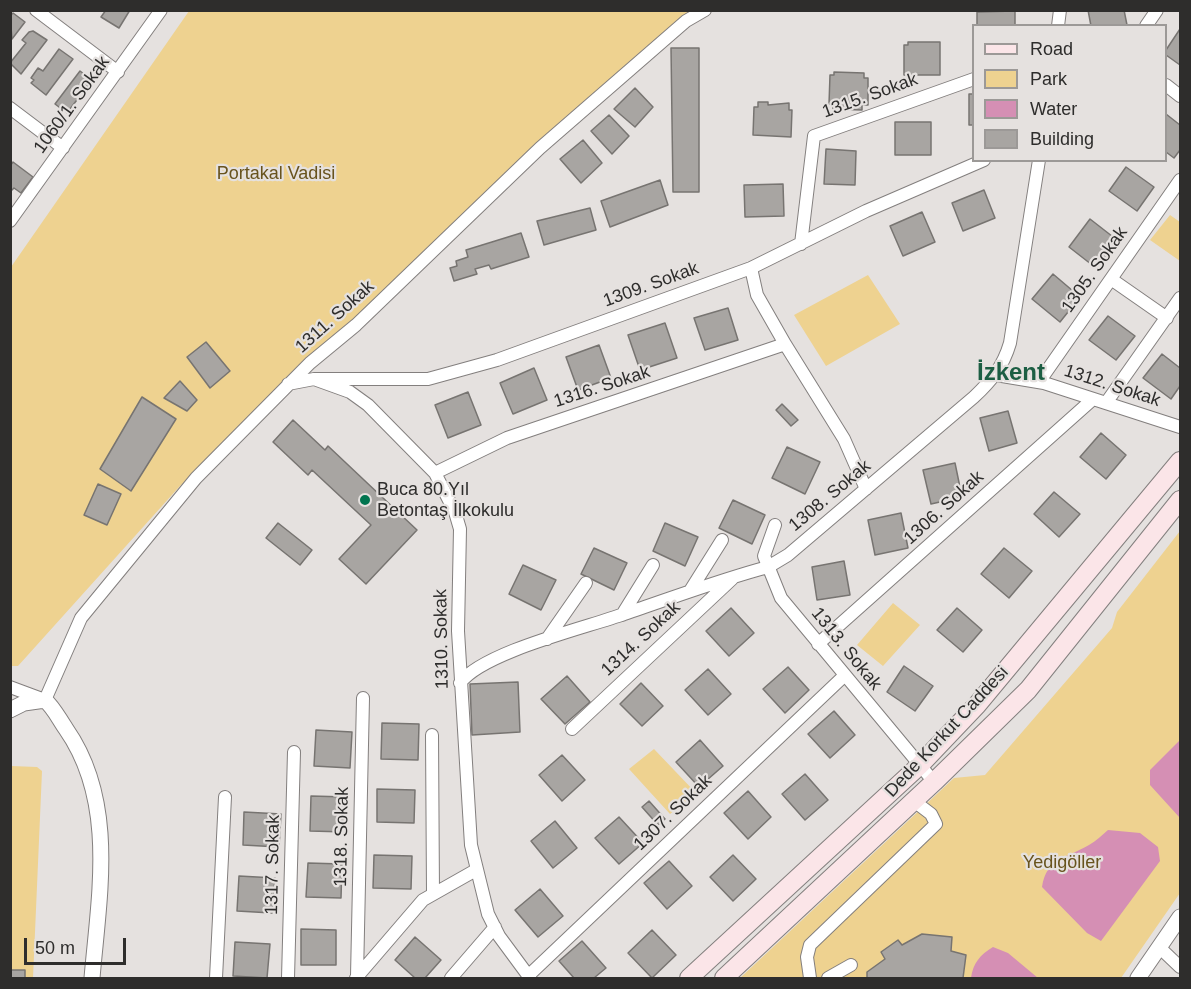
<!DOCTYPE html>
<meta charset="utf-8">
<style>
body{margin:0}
#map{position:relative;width:1191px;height:989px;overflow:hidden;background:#e5e1df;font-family:Helvetica,sans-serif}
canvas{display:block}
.frame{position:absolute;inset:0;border:12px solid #2e2d2c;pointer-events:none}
.legend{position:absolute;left:972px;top:24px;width:195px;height:138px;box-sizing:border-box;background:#e5e1df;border:2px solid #9c9997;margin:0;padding:8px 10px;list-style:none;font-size:18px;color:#2e2d2c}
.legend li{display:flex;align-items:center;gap:12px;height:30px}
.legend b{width:30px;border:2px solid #9c9997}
.scale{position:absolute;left:24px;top:938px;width:102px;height:27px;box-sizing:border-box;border:3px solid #2e2d2c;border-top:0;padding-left:8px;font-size:18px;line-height:21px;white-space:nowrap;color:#2e2d2c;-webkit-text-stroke:4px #e5e1df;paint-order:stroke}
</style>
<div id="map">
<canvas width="1191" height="989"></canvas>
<div class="frame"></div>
<ul class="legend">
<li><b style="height:8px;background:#fbe5e8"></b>Road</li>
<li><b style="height:16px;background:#eed290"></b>Park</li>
<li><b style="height:16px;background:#d58fb4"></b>Water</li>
<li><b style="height:16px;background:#a8a5a2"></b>Building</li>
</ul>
<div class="scale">50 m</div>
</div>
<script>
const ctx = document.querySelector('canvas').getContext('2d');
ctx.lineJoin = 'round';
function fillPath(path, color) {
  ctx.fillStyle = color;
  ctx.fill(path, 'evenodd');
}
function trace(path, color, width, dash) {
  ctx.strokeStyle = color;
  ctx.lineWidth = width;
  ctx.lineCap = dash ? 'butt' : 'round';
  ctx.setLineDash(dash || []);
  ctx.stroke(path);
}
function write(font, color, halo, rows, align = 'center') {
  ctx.font = font + ' Helvetica,sans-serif';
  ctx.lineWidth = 4.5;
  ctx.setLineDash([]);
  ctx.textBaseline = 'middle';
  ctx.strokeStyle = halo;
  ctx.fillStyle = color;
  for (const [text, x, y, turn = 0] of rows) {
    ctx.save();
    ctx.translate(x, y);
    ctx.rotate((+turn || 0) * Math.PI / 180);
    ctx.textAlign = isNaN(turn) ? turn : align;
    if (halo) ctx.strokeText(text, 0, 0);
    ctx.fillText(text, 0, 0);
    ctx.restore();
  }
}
const green = new Path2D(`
 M189,11H693L180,486L18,666H11V267Z
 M1170,215L1180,222V261L1150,240Z
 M868,275L900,324L826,366L794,315Z
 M1180,531V893L1121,978H740L954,778L985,775L1112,628L1117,612Z
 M893,603L920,625L883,666L857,645Z
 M654,749L696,793L670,814L629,769Z
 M11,766L37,767L42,771L33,978H11Z`);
const water = new Path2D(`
 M1180,740V818L1150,785V770Z
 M1108,830L1140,833L1158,847L1160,861L1101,941L1087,933L1042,887C1046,858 1067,858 1089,845C1096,841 1102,835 1108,830Z
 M993,947L1008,953L1038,978H971C973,963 980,955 993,947Z`);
const building = new Path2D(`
 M106,10H130L119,28L101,17Z
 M1088,10H1124L1127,25L1091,26Z
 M1015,11V26H977V12Z
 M13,13L25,22L12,39L10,16Z
 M1180,29V65L1166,55V50Z
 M33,31L47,40L21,74L10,63L26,43L22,40L29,32Z
 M908,42H940V75H904V45H908Z
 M671,48H699V192H673Z
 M59,49L73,59L46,95L31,83L34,80L31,78L38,68L43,71Z
 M80,71L92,80L67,113L55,104Z
 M834,72L864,73V78H868V105H862V110L833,109V104H829L830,75H834Z
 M635,88L653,107L635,127L614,109Z
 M969,94H974V125H969Z
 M758,102H768V105L789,103V110H792L791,137L753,135L754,107H758Z
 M1166,114L1180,125V150L1174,158L1166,152Z
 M609,115L629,136L612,154L591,131Z
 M895,122H931V155H895Z
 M583,140L602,163L581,183L560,159Z
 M826,149L856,151L855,185L824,184Z
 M13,162L33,177L21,193L14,188L10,192V166Z
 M1126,167L1154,187L1137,211L1109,191Z
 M660,180L668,205L610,227L601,201Z
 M783,184L784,216L745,217L744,185Z
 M984,190L995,218L963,231L952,203Z
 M590,208L596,230L544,245L537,221Z
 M922,212L935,242L903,256L890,226Z
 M1090,219L1117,240L1096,268L1069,247Z
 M521,233L529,257L491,269L489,265L475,269L477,274L454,281L450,268L457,266L456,261L468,257L466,250Z
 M1053,274L1080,297L1060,322L1032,299Z
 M728,308L738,340L705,350L694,318Z
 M1108,316L1135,336L1116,360L1089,340Z
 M665,323L677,358L640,370L628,335Z
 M206,342L230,371L210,388L187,357Z
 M599,345L611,378L578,390L566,357Z
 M1162,354L1180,368V386L1171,399L1143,378Z
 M534,368L547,400L513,414L500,383Z
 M180,381L197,400L187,411L164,398Z
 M468,392L481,425L448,438L435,405Z
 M142,397L176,419L131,491L100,469Z
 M782,404L798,420L791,426L776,410Z
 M1008,411L1017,443L989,451L980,418Z
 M293,420L325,450L328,446L417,530L366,584L339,559L371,525L312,470L308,475L273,442Z
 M1101,433L1126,455L1106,479L1080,457Z
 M787,447L820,462L805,494L772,478Z
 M955,463L962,497L931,504L923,470Z
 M98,484L121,494L107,525L84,515Z
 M1054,492L1080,514L1059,537L1034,514Z
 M733,500L765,515L752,544L719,528Z
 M901,513L908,548L875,555L868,520Z
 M278,523L312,550L300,565L266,538Z
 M665,523L698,537L685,566L653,551Z
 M594,548L627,563L614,590L581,574Z
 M1004,548L1032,571L1009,598L981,574Z
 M844,561L850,595L817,600L812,567Z
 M523,565L556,580L541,610L509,594Z
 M731,608L754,633L729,656L706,631Z
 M957,608L982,630L963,652L937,630Z
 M904,666L933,686L915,711L887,692Z
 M788,667L809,690L785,713L763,689Z
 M708,669L731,694L708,715L685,690Z
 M567,676L590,702L565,724L541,699Z
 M518,682L520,732L472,735L470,684Z
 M641,683L663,706L642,726L620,704Z
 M834,711L855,735L830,758L808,734Z
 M382,723L419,724L418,760L381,759Z
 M316,730L352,732L350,768L314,766Z
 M700,740L723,766L699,787L676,762Z
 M562,755L585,780L562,801L539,775Z
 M805,774L828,800L805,820L782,794Z
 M377,789L415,790L414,823L377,822Z
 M748,791L771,817L748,839L724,813Z
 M311,796L347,797L346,832L310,831Z
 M649,801L665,819L658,825L642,807Z
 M244,812L281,814L279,847L243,845Z
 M619,817L643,843L619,864L595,838Z
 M555,821L577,848L553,868L531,841Z
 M374,855L412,856L411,889L373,888Z
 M733,855L756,879L733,901L710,877Z
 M669,861L692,886L667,909L644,883Z
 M308,863L342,864L341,898L306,897Z
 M239,876L275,878L272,913L237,911Z
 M540,889L563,916L538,937L515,910Z
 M301,929L336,930V965H301Z
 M652,930L676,955L652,978L628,953Z
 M922,934L952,937L951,951L966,955L963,978H867V972L885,959L881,952L898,940L902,945Z
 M415,937L441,960L425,978H415L395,960Z
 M582,941L606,968L594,978H574L559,961Z
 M235,942L270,944L267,978L233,976Z
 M10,970H25V978H10Z`);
const minor = new Path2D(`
 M36,10L118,72
 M1058,26L1060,10
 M1146,26L1157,10
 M1166,85L1180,96
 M10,108L63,148
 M10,221L161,10
 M801,244L814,136L974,79
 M751,268L757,295L785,344
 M1111,279L1167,318
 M996,375L1044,383L1180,427
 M314,379H428L497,360L751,268L866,211L984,160
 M1039,382L1180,180
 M288,384L314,379L350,392L368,405L435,473L455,512L460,529L458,631L471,845L488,914L499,936L530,978
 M1106,403L1180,298
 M435,473L507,438L785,344L844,439L866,489
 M775,525L764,556L781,598L934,782
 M690,591L722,540
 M622,615L653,565
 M547,639L586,583
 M818,644L1093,399
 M460,683C483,652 585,628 624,614C672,598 719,580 768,567L788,555L974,397C991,381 1003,367 1010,343L1039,160
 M10,687L45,700L81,618L196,478L310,363L356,325L540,148L686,21L705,10
 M572,729L732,579
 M432,735L433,894
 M1159,947L1180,967
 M357,976L363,698
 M528,976L844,676
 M216,978L225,797
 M288,978L294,752
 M356,978L423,900L476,870
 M451,978L495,927
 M810,978L807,957L810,945L936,824L931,814L914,801
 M828,978L851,965`);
const tertiary = new Path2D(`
 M10,710L24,703L45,700C54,708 59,719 66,729C117,802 99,895 92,978
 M1138,978L1180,917`);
const secondary = new Path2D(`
 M689,978L919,766L977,705L1180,461
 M724,978L934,782L1028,690L1180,500`);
const markers = [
 [365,500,6,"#00744f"]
];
const streetNames = [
 ["1315. Sokak",870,96,-20],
 ["1060/1. Sokak",72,105,-54],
 ["1305. Sokak",1095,270,-55],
 ["1309. Sokak",651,285,-20],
 ["1311. Sokak",335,317,-42],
 ["1312. Sokak",1112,386,18],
 ["1316. Sokak",602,387,-18],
 ["1308. Sokak",830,496,-40],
 ["1306. Sokak",944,508,-42],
 ["1310. Sokak",442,639,-91],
 ["1314. Sokak",641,639,-43],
 ["1313. Sokak",846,649,51],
 ["Dede Korkut Caddesi",947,732,-47],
 ["1307. Sokak",673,813,-44],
 ["1318. Sokak",342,837,-89],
 ["1317. Sokak",273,865,-89]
];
const parkNames = [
 ["Portakal Vadisi",276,174],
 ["Yedigöller",1062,863]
];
const poiNames = [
 ["Buca 80.Yıl",377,490],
 ["Betontaş İlkokulu",377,511]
];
const districtNames = [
 ["İzkent",1011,373]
];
fillPath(green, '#eed290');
fillPath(water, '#d58fb4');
fillPath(building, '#a8a5a2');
trace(building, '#777471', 1.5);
trace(minor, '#837f7e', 14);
trace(tertiary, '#837f7e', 17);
trace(secondary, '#837f7e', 20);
trace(minor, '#fff', 12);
trace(tertiary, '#fff', 15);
trace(secondary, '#fbe5e8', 18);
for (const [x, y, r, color] of markers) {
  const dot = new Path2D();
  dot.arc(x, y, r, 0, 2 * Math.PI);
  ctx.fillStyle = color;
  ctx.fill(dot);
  trace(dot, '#e5e1df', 2);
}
write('18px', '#2e2d2c', '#e5e1df', streetNames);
write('18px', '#68531d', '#e5e1df', parkNames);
write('18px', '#2e2d2c', '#e5e1df', poiNames, 'left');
write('bold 24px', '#1c5e43', '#e5e1df', districtNames);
</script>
